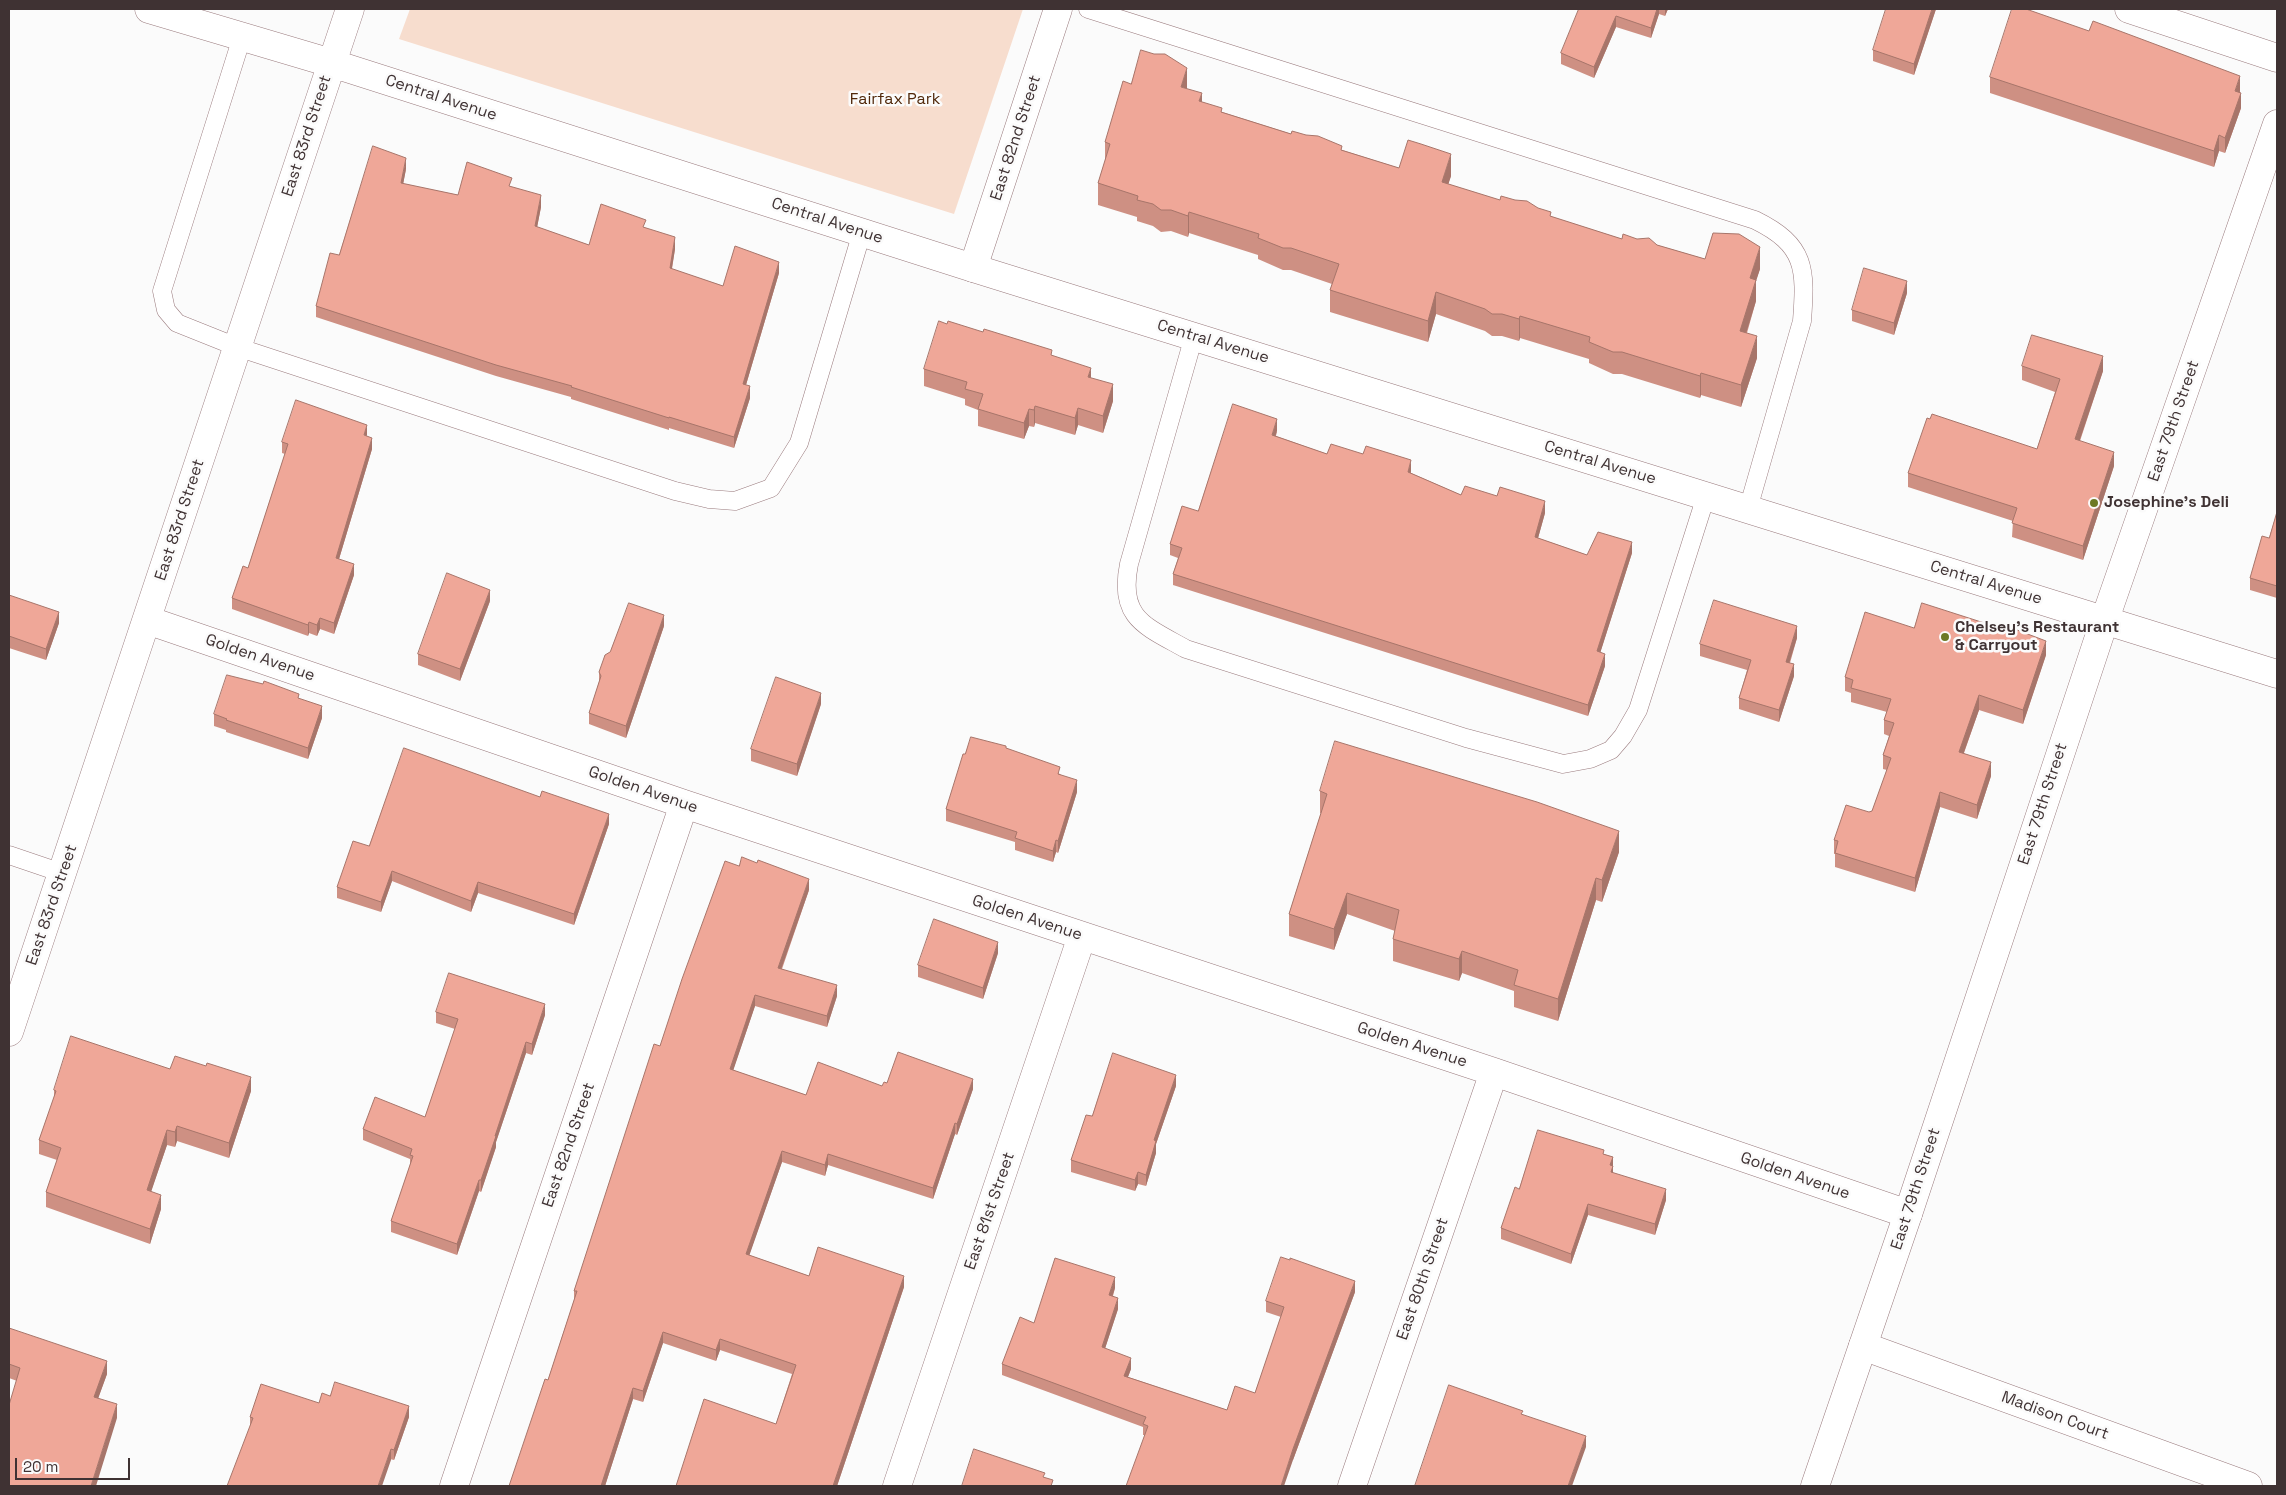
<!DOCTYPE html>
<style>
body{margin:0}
#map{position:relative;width:2286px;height:1495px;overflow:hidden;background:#fbfbfb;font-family:"Space Grotesk",sans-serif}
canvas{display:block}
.frame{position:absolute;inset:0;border:10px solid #3f3233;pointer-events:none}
.scale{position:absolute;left:15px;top:1458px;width:115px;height:22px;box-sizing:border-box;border:2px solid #3f3233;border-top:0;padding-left:6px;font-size:15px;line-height:18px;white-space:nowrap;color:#3f3233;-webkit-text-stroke:4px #fbfbfb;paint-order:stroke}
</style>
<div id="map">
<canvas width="2286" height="1495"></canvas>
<div class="frame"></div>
<div class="scale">20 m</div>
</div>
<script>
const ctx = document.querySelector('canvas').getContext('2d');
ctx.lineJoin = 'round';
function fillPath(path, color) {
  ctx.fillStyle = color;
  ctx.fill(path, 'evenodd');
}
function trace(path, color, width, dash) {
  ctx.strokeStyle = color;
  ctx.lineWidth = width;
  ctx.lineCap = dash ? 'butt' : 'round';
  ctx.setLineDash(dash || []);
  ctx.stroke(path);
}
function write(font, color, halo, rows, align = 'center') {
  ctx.font = font + ' "Space Grotesk",sans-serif';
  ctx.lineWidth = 5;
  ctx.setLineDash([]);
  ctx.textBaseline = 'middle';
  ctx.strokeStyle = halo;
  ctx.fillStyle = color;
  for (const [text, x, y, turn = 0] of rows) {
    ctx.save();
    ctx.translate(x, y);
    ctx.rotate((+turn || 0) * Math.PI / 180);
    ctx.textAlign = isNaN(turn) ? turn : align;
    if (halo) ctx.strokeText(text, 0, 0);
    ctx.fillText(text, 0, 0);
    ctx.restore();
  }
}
const green = new Path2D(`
 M410,9H1023L954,214L399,39Z`);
const service = new Path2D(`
 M1088,9L1755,220C1806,245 1806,269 1802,321L1748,509
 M242,37L162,291L166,310L177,323L237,347L675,491L709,499L735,501L771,488L799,443L862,232
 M1194,336L1129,564C1118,618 1145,626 1186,649L1466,738L1563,764L1590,759L1611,750L1623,736L1638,710L1706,496
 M9,855L62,873`);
const minor = new Path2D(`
 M149,9L331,63
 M2129,9L2277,58
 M973,268L1058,9
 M147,620L684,804L1494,1072L1908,1214
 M1863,1346L2248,1486
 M454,1486L684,804
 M897,1486L1082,936
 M1352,1486L1494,1072`);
const tertiary = new Path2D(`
 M331,63L973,268L2277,674
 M9,1032L350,9`);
const secondary = new Path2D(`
 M1815,1486L1908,1214L2105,619L2277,124`);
const wall = new Path2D(`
 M1579,9H1668L1665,16L1659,14L1651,38L1616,27L1594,78L1561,64V53Z
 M1936,9L1914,75L1873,61V50Z
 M1990,77L2240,91L2241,108L2225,153L2219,151L2214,167L1990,93Z
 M1131,84L1187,89L1202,102L1222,112L1399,168L1451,176L1448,184L1622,239L1657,245L1705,259L1760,269L1756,280V301L1747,333L1757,358L1741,407L1701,395L1700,398L1622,374H1613L1589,363V359L1520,338L1519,341L1502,336H1492L1485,331L1436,314L1428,342L1330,312V290L1332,284L1291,270H1283L1258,259V255L1189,233L1188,237L1171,231L1161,232L1153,226L1137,221V217L1098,205V183L1105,161V142Z
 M406,169L403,184L458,195L512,187L541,207L537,227L589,245L646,228L675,249L672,269L723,286L779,273L746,385L750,398L734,448L669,428V430L571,399V397L496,376L316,317V306L339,255Z
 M1907,293L1894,335L1852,321V310Z
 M947,324L1052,356L1091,378L1113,401L1103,433L1078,425L1075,435L1035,423L1034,427L1029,426L1024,439L978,426V410L965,405V399L924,386V369Z
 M2022,366L2103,371L2080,441L2114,466L2083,560L2012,537L2013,521L1908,487V473L2037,449L2055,392L2022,380Z
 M1277,431L1276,436L1327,454L1411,471V473L1461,495L1545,513L1538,538L1587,555L1632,553L1600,653L1605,666L1588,716L1173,585V574L1178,558L1170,555V544L1198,511Z
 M367,436L372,449L339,559L354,575L334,634L320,629L317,636L309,633L308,636L232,609V598L248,568L285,454L282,453V442Z
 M2277,512V598L2250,590V578L2269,538Z
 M9,595L59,623L46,660L9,648Z
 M490,601L460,681L418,665V654Z
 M664,626L626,738L589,724V713L599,682V672L610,652Z
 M1914,628L2046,655L2023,724L1979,710L1964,753L1991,776L1977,819L1940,807L1915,892L1835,867V854H1834V840L1869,812L1872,811L1887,770L1883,769V755L1889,736L1884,734V720L1887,712L1851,702V693L1845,691V677Z
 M1797,638L1790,663L1794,676L1779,722L1739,709V698L1747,670L1700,656V644Z
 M299,698L322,718L308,759L226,732V730L214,726V714Z
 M821,704L797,776L751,761V749Z
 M1006,748L1060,774L1077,792L1058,853L1056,852L1053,862L1015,850V842L946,821V809L965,754Z
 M1320,791L1619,852L1602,902L1596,900L1558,1021L1514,1007V991L1462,973L1459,981L1393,961V939L1395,931L1347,914L1334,950L1289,936V914L1321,813H1320Z
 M609,824L574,925L478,893L471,912L392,881L381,912L337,898V887L369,846Z
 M809,890L782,969L837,996L827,1027L755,1006L733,1070L806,1095L882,1086L887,1083L973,1089L957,1135L955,1134L933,1199L828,1165L825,1176L782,1162L749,1255L809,1276L904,1287L837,1486H676L776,1424L792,1374L720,1350L716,1361L663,1343L643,1402L633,1399L605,1486H509L548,1380L574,1300V1291L660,1046Z
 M998,953L983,999L918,977V965Z
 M436,1012L545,1015L532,1055L526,1053L496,1142V1147L481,1192L479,1191L457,1255L391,1232V1221L410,1166V1159L363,1140V1129L425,1117L455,1029L436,1023Z
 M170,1069L251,1091L229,1158L177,1141L175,1147L167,1145L151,1191L161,1209L150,1244L46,1207V1192L57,1160L39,1154V1140L54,1098V1090Z
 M1176,1086L1156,1144V1153L1146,1186L1138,1184L1135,1191L1071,1172V1160L1092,1116Z
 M1604,1154L1613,1157V1173L1666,1200L1655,1235L1588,1215L1571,1264L1501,1239V1228L1519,1189Z
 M1115,1288L1113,1296L1118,1309L1105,1348L1131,1369L1128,1377L1227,1410L1255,1393L1281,1317L1266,1312V1301L1355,1292L1293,1460L1144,1435H1143V1427L1002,1375V1364L1034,1323Z
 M9,1328L107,1374L98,1398L117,1418L9,1378Z
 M330,1396L409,1417L394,1460L250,1426V1417L319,1403Z`);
const shadedWall = new Path2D(`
 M1657,9H1659V14L1651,38V28Z
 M1665,9H1668L1665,16Z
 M1932,9H1936L1914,75V64Z
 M1616,16V27L1594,78V67Z
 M1187,68V89L1181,87Z
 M2240,76V91L2235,106V91Z
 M1202,93V115L1199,101Z
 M2241,93V108L2225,153V138Z
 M2219,135V151L2214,167V151Z
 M1451,154V176L1442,204V182Z
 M406,158V169L401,195V183Z
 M541,195V207L535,238V226Z
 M1189,212V233L1188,237V216Z
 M675,237V249L670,279V268Z
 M1760,247V269L1750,300V278Z
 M779,262V273L743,395V384Z
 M1756,280V301L1740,353V331Z
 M1907,281V293L1894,335V323Z
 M1436,292V314L1428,342V321Z
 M1520,316V338L1519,341V319Z
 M1757,336V358L1741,407V385Z
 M2103,356V371L2075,454V439Z
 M1091,368V385L1088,377Z
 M1701,373V395L1700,398V376Z
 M1113,384V401L1103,433V416Z
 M750,386V398L734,448V437Z
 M1035,406V423L1034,427V410Z
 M1078,408V425L1075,435V418Z
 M1029,409V426L1024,439V423Z
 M1277,419V431L1272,446V435Z
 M367,425V436L364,435Z
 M372,438V449L336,569V558Z
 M2114,452V466L2083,560V546Z
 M1411,460V471L1408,483V472Z
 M1545,501V513L1535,549V537Z
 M1632,542V553L1597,663V651Z
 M354,564V575L334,634V623Z
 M490,590V601L460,681V669Z
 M59,612V623L46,660V649Z
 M664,615V626L626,738V726Z
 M320,618V629L317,636V625Z
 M309,622V633L308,636V625Z
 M1797,626V638L1786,673V662Z
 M2046,641V655L2023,724V710Z
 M1605,654V666L1588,716V705Z
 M1794,664V676L1779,722V710Z
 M821,693V704L797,776V764Z
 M1979,695V710L1959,766V752Z
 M322,706V718L308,759V748Z
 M1991,762V776L1977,819V805Z
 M1077,780V792L1058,853V841Z
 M1940,792V807L1915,892V878Z
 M609,814V824L574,925V914Z
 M1619,831V852L1602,902V880Z
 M1056,840V852L1053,862V851Z
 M392,871V881L381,912V902Z
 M1596,878V900L1558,1021V999Z
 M809,879V890L778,978V968Z
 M478,882V893L471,912V901Z
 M1347,893V914L1334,950V929Z
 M998,942V953L983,999V988Z
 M1462,951V973L1459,981V959Z
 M837,985V996L827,1027V1016Z
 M755,995V1006L730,1080V1069Z
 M545,1004V1015L532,1055V1044Z
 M526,1042V1053L496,1142V1147L481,1192V1180L495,1136Z
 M1176,1075V1086L1156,1144V1153L1146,1186V1175L1154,1140Z
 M251,1077V1091L229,1158V1143Z
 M973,1079V1089L957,1135V1124Z
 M955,1123V1134L933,1199V1188Z
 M177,1126V1141L175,1147V1132Z
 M167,1130V1145L147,1204V1190Z
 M782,1151V1162L746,1265V1254Z
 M828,1154V1165L825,1176V1165Z
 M1613,1157V1177L1611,1183L1610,1165Z
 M1138,1172V1184L1135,1191V1180Z
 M479,1180V1191L457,1255V1244Z
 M1666,1189V1200L1655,1235V1224Z
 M161,1195V1209L150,1244V1229Z
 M1588,1204V1215L1571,1264V1254Z
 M904,1276V1287L837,1486H833Z
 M1115,1277V1288L1109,1306V1295Z
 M1355,1281V1292L1293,1460L1284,1486H1281L1293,1449Z
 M1118,1298V1309L1102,1358V1347Z
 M663,1332V1343L643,1402V1391Z
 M720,1339V1350L716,1361V1350Z
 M1131,1358V1369L1124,1387V1376Z
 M107,1361V1374L94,1410V1397Z
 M633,1388V1399L605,1486H601Z
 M117,1404V1418L96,1486H91Z
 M409,1406V1417L394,1460V1450Z
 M1586,1436V1447L1572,1486H1568Z
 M391,1449V1460L382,1486H378Z`);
const building = new Path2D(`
 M1579,9H1657L1651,28L1616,16L1594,67L1561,53Z
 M1886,9H1932L1914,64L1873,50Z
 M2012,9H2026L2089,31L2093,21L2240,76L2235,91L2241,93L2225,138L2219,135L2214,151L1990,77Z
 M1141,50L1154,54H1165L1187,68L1181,87L1202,93L1199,101L1222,108L1221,112L1291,134L1292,131L1306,135L1318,136L1342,146L1341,150L1399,168L1408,140L1421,144L1451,154L1442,182L1500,200L1501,196L1515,200L1527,201L1538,208L1551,212L1550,216L1622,239L1623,234L1637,239L1649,238L1657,245L1705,259L1713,233L1739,234L1760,247L1750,278L1756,280L1740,331L1757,336L1741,385L1701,373L1700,376L1622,352H1613L1589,342L1590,337L1520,316L1519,319L1502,314H1492L1485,309L1436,292L1428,321L1330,290L1339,264L1291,248H1283L1258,238L1259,234L1189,212L1188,216L1171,210H1161L1153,204L1137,200L1138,196L1098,183L1110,144L1105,142L1123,81L1131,84Z
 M373,146L406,158L401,183L458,195L467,162L512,178L509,186L541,195L535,226L589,245L601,204L646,220L643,227L675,237L670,268L723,286L735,246L779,262L743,384L750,386L734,437L669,417V418L571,387L572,386L496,365L316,306L330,253L339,255Z
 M1864,268L1907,281L1894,323L1852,310Z
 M939,321L947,324L948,321L983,332L984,329L1052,350L1051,355L1091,368L1088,377L1113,384L1103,416L1078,408L1075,418L1035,406L1034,410L1029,409L1024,423L978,409L983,394L965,389L967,382L924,369Z
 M2032,335L2103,356L2075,439L2114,452L2083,546L2012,523L2017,508L1908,473L1927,418L1930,419L1932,414L2037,449L2060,379L2022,366Z
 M296,400L367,425L364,435L372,438L336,558L354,564L334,623L320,618L317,625L309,622L308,625L232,598L243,566L248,568L288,444L282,442Z
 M1233,404L1277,419L1272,435L1327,454L1331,444L1363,454L1366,446L1411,460L1408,472L1461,495L1465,486L1497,496L1500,487L1545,501L1535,537L1587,555L1598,532L1632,542L1597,651L1605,654L1588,705L1173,574L1182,548L1170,544L1182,506L1198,511Z
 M2277,512V586L2250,578L2262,536L2269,538Z
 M447,573L490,590L460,669L418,654Z
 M9,595L59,612L46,649L9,636Z
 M1714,600L1797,626L1786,662L1794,664L1779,710L1739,698L1751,660L1700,644Z
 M629,603L664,615L626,726L589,713L601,676L599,672L605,655L610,652Z
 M1922,603L2003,629L2004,625L2046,641L2023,710L1979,695L1959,752L1991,762L1977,805L1940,792L1915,878L1835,853L1838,841L1834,840L1846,805L1869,812L1872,811L1891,758L1883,755L1894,723L1884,720L1891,699L1851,688L1853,680L1845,677L1865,612L1914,628Z
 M227,675L263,684L264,681L299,694L298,698L322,706L308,748L226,720L227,719L214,714Z
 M776,677L821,693L797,764L751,749Z
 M971,737L1006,746V748L1060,767L1058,774L1077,780L1058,841L1056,840L1053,851L1015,838L1017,832L946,809L963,754H965Z
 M1335,741L1537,802L1619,831L1602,880L1596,878L1558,999L1514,985L1518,970L1462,951L1459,959L1393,939L1399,910L1347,893L1334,929L1289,914L1327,794L1320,791Z
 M404,748L540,797L542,791L609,814L574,914L478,882L471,901L392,871L381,902L337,887L353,841L369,846Z
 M742,857L757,863L758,860L809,879L778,968L837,985L827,1016L755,995L730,1069L806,1095L818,1062L882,1086L884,1082L887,1083L898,1052L973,1079L957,1124L955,1123L933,1188L828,1154L825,1165L782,1151L746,1254L809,1276L818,1247L904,1276L833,1486H676L704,1399L776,1424L796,1365L720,1339L716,1350L663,1332L643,1391L633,1388L601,1486H509L545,1379L548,1380L577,1291H574L654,1044L660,1046L682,979L725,861L739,866Z
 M934,919L998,942L983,988L918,965Z
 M449,973L545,1004L532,1044L526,1042L495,1136H496L481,1180H479L457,1244L391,1221L413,1156L410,1155L412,1149L363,1129L375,1097L425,1117L458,1019L436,1012Z
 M71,1036L170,1069L175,1056L206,1066L207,1063L251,1077L229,1143L177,1126L175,1132L167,1130L147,1190L161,1195L150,1229L46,1192L61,1148L39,1140L56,1091L54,1090Z
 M1113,1053L1176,1075L1154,1140L1156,1141L1146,1175L1138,1172L1135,1180L1071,1160L1086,1115L1092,1116Z
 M1538,1130L1604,1150L1603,1154L1613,1157L1610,1165L1613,1166L1611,1172L1666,1189L1655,1224L1588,1204L1571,1254L1501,1228L1515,1187L1519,1189Z
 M1281,1257L1290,1260V1258L1355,1281L1293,1449L1281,1486H1126L1148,1426L1143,1424L1146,1417L1002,1364L1020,1317L1034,1323L1055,1258L1115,1277L1109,1295L1118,1298L1102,1347L1131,1358L1124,1376L1227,1410L1235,1386L1255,1393L1284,1307L1266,1301Z
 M9,1328L107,1361L94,1397L117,1404L91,1486H9V1405L20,1368L9,1364Z
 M335,1382L409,1406L394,1450L391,1449L378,1486H227L253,1418L250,1417L261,1384L319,1403L322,1393L330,1396Z
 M1449,1385L1523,1411L1521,1414L1586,1436L1568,1486H1415Z
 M974,1449L1045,1473L1043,1477L1053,1480L1051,1486H962Z`);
const markers = [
 [2094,503,5,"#6d7925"],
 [1945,637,5,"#6d7925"]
];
const streetNames = [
 ["Central Avenue",441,98,18],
 ["East 83rd Street",307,136,-72],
 ["East 82nd Street",1016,138,-72],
 ["Central Avenue",827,221,18],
 ["Central Avenue",1213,342,17],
 ["East 79th Street",2174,421,-71],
 ["Central Avenue",1600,463,17],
 ["East 83rd Street",180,520,-72],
 ["Central Avenue",1986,583,17],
 ["Golden Avenue",260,658,19],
 ["Golden Avenue",643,790,19],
 ["East 79th Street",2043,804,-72],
 ["East 83rd Street",52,905,-71],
 ["Golden Avenue",1027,918,18],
 ["Golden Avenue",1412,1045,18],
 ["East 82nd Street",569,1145,-71],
 ["Golden Avenue",1795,1176,19],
 ["East 79th Street",1916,1189,-72],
 ["East 81st Street",990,1211,-71],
 ["East 80th Street",1423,1279,-71],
 ["Madison Court",2055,1416,20]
];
const parkNames = [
 ["Fairfax Park",895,100]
];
const poiNames = [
 ["Josephine's Deli",2104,503],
 ["Chelsey's Restaurant",1955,628],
 ["& Carryout",1955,646]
];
fillPath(green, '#f7ddce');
trace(service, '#9a7b7e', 19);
trace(minor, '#9a7b7e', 29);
trace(tertiary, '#9a7b7e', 29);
trace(secondary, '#9a7b7e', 29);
trace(service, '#fff', 18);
trace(minor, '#fff', 28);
trace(tertiary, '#fff', 28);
trace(secondary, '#fff', 28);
fillPath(wall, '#ce9083');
fillPath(shadedWall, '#a7756a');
fillPath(building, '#efa798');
trace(building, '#a7756a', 1);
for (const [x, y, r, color] of markers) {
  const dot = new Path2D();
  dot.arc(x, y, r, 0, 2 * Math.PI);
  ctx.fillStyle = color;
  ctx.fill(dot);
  trace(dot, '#fbfbfb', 2);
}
write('16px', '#3f3233', '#fbfbfb', streetNames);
write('16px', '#51290b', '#fbfbfb', parkNames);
write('bold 16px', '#3f3233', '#fbfbfb', poiNames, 'left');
</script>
